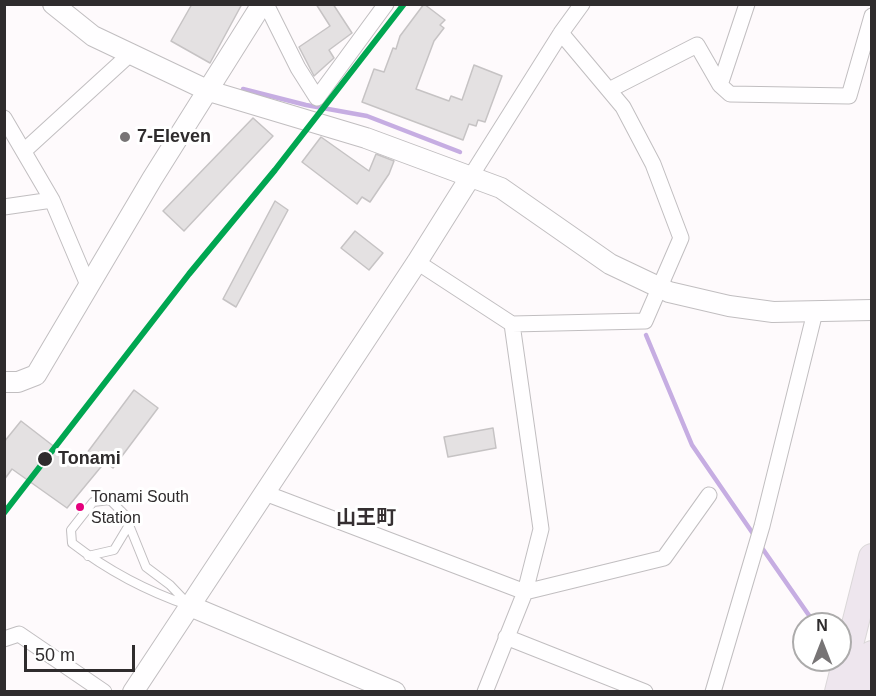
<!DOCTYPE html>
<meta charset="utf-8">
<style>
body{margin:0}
#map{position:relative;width:876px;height:696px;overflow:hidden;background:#fefafc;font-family:Helvetica,sans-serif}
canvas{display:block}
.frame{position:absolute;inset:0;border:6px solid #2f2c2d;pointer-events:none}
.north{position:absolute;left:792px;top:612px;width:60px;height:60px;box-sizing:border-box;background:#fff;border:2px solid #acabab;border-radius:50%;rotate:0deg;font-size:16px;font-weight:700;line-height:24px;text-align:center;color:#2f2c2d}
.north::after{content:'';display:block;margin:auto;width:21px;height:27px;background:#777475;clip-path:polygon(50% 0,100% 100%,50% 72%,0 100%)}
.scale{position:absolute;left:24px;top:645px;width:111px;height:27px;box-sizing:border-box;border:3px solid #2f2c2d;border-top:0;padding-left:8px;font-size:18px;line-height:21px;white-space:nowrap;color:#2f2c2d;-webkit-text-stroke:4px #fff;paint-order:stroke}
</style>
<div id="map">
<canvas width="876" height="696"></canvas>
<div class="frame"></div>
<div class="north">N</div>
<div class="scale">50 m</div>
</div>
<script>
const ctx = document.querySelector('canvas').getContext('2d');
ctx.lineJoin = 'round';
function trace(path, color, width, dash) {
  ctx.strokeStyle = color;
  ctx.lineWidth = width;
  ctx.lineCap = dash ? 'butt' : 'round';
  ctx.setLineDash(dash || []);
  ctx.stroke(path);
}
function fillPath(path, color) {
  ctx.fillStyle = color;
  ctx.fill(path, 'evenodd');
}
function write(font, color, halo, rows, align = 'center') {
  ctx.font = font + ' Helvetica,"Noto Sans JP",sans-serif';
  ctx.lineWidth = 6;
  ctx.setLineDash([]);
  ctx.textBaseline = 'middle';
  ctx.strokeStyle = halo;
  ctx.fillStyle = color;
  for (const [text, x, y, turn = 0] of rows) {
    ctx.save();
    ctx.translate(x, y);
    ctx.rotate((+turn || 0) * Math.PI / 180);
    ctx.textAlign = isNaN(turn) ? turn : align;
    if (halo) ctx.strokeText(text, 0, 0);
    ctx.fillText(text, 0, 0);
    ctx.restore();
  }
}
const stream = new Path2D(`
 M243,89L306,105L367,116L460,152
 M646,335L692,445L756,538
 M760,545L815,624`);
const building = new Path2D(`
 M192,4H242L210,63L171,41Z
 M316,4H333L352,33L329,50L334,58L314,76L299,47L330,26Z
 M424,4L445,20L440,25L444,28L434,41L416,89L449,101L451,96L462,100L474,65L502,76L485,122L478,120L476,126L469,124L463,140L362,102L374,69L384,72L393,48L396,49L400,36Z
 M253,118L273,136L184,231L163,211Z
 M321,137L369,171L376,154L394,161L389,174L370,202L362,197L357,204L302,162Z
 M275,201L288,210L236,307L223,299Z
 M355,231L383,253L369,270L341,248Z
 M134,390L158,408L113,468L105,462L67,508L12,469L4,480V442L21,421L78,465Z
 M493,428L496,448L448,457L444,437Z`);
const service = new Path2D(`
 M110,500L125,515L146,567L170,585L190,606C149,592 107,570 72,543L71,530L93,502Z
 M88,556L114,550L129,525`);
const minor = new Path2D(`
 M266,4L298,68L317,98L386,4
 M747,4L720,85L730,94L849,96L872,16
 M609,90L697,45L720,85
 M4,118L52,200L88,285
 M25,150L129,55
 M471,176L561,33L582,4
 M4,207L52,200
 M417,262L512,324L541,529L525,592L485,692
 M512,324L645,321L681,238L653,164L623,107L561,33
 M265,493L525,592L664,558L709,495
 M506,637L645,692
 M4,639L19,634L104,692
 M713,692L762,526L815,312`);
const tertiary = new Path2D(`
 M53,4L93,36L209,91L366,138L501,188L610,264L669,292L729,306L773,312L872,310
 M4,382H18L36,375L152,179L262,4
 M190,606L395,692
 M133,692L417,262L471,176`);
const trunk = new Path2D(`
 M838,692L872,557
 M862,692L872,654`);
const rail1 = new Path2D(`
 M4,513L189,274L275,170L404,4`);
const markers = [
 [125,137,6,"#777475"],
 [45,459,8,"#2f2c2d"],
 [80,507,5,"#e5007d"]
];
const busNames = [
 ["Tonami South",91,498],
 ["Station",91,519]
];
const poiNames = [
 ["7-Eleven",137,137]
];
const stopNames = [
 ["Tonami",58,459]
];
const neighbourhoodNames = [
 ["山王町",366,518]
];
trace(stream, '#c6ade2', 4.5);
fillPath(building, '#e4e1e2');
trace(building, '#c6c3c4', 1.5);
trace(service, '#c1bec0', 10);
trace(minor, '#c1bec0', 17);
trace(tertiary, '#c1bec0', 22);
trace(trunk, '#dad7d8', 28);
trace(service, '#fffeff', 8);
trace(minor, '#fffeff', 15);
trace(tertiary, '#fffeff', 20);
trace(trunk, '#eee6ee', 26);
trace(rail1, '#00a651', 6);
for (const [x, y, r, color] of markers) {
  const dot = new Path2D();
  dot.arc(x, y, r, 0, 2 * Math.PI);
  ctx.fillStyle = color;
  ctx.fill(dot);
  trace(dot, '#fff', 2);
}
write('16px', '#2f2c2d', '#fff', busNames, 'left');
write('bold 18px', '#2f2c2d', '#fff', poiNames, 'left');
write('bold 18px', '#2f2c2d', '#fff', stopNames, 'left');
write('bold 20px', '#352f31', '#fff', neighbourhoodNames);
</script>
